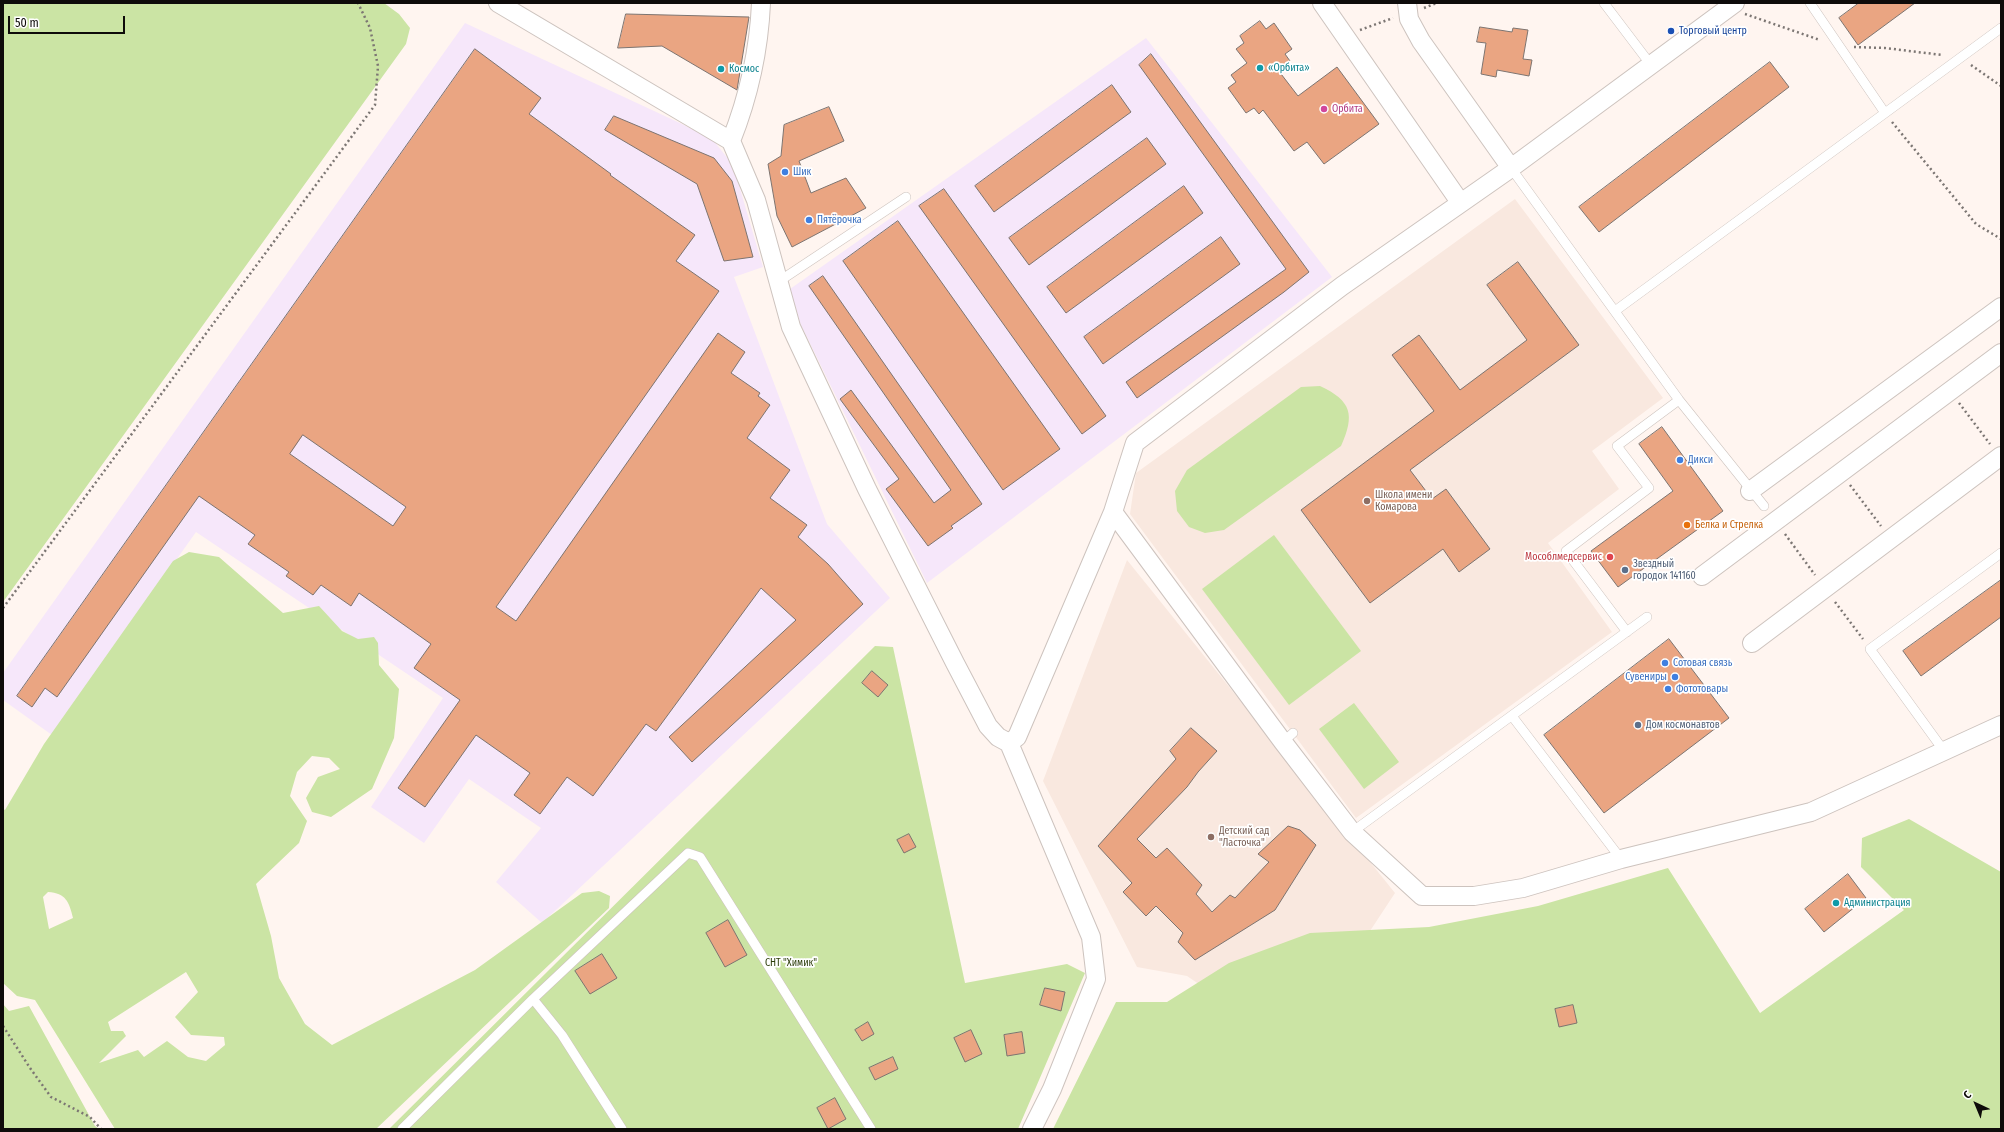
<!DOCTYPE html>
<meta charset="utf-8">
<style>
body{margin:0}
#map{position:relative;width:2004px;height:1132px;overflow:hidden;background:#fff5f0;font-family:"Fira Sans Condensed",sans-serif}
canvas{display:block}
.frame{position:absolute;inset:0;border:4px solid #0e0b0a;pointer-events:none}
.north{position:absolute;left:1956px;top:1084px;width:40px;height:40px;-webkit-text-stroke:3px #fff;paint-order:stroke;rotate:316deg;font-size:11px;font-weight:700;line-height:16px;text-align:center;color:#0e0b0a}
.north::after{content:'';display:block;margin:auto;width:14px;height:18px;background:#0e0b0a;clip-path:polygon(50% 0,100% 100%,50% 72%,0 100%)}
.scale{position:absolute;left:8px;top:16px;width:117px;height:18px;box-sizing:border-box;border:2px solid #0e0b0a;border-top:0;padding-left:5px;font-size:12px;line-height:14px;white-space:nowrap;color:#0e0b0a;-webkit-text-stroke:3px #fff;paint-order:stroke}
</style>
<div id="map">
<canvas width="2004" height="1132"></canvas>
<div class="frame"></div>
<div class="north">С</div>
<div class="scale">50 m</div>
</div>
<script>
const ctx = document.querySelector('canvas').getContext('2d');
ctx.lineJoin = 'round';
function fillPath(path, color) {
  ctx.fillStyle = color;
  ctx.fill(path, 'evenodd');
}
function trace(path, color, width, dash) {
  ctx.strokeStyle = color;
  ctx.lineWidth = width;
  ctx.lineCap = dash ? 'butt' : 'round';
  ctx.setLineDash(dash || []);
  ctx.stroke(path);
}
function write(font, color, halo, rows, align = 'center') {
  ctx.font = font + ' "Fira Sans Condensed",sans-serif';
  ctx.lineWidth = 3.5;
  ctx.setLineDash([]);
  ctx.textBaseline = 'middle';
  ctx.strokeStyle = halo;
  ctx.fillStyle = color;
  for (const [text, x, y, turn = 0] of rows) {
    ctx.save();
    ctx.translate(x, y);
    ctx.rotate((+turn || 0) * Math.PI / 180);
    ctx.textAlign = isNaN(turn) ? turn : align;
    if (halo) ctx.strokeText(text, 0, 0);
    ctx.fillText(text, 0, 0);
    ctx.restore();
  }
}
const industrial = new Path2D(`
 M465,23L682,124L713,140L733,165L763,267L734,277L827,524L890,598L542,923L496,882L541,828L469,779L424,843L371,807L443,698L196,532L52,735L3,700V673Z
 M1146,38L1332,277L927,583L800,323L790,289Z`);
const built = new Path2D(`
 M1515,199L1663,398L1592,451L1619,489L1548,543L1612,632L1356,818L1130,514L1136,473Z
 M1127,560L1395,893L1293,1048L1187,976L1137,967L1043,781Z`);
const green = new Path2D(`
 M3,3H384L399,14L410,28L406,44L3,602Z
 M1320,386C1352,401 1355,415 1341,446L1224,530L1205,533L1189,527L1177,511L1175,491L1187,470L1301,387Z
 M1274,535L1361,651L1289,705L1202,589Z
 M189,552L219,557L283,613L319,606L342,631L358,639L374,637L378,643L379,665L399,689L394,738L372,789L331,817L312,812L306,798L318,777L340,769L329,758L312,756L297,772L290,796L307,821L299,843L256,884L271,936L279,978L305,1024L332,1045L475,970L582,893L599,891L610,896L609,908L376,1129H115L35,1000L17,996L3,983V809L5,810L44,744L173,561ZM48,892C66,893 69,902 73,918L49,929L43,897ZM186,972L198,992L175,1017L191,1035L224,1037L225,1045L206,1061L188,1057L167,1041L144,1057L138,1050L99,1063L126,1036L123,1031H111L108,1022Z
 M875,646L893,647L965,983L1067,964L1085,973L1018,1129H389Z
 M1354,703L1399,762L1364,789L1319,729Z
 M1909,819L2001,872V1129H1053L1116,1002H1167L1229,963L1310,933L1429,927L1538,906L1668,868L1760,1013L1904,910L1861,867L1862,838Z
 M3,1004L9,1011L29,1006L95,1126L99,1129H3Z`);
const building = new Path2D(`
 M1859,3H1915L1858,45L1839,18Z
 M626,14L749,17L737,90L662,46L618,48Z
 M1260,21L1266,29L1274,23L1292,49L1285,54L1290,61L1278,70L1298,96L1337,67L1379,124L1324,164L1307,142L1294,151L1263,110L1259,114L1254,108L1246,113L1228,88L1236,82L1231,75L1247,63L1236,49L1244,43L1240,36Z
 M1480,27L1512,32L1513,28L1528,30L1523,59L1532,60L1529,76L1497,70L1496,77L1481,74L1486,43L1477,42Z
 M475,49L541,98L529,114L611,174L610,175L695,235L676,261L719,291L496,607L516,621L718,333L745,352L731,373L760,393L758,396L770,405L747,438L790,470L770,498L807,525L798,537L828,564L863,604L692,762L669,737L796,620L761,588L656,731L646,724L593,796L567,777L540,814L514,795L530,773L476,735L425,807L398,788L460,700L414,668L431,644L359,593L351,606L321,585L313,595L286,576L289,572L248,544L255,535L199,496L57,697L45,688L32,707L17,696ZM303,435L406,507L393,526L290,454Z
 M1151,54L1309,272L1284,292L1137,398L1126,382L1286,269L1139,65Z
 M1770,62L1789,87L1599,232L1579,207Z
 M1112,85L1131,112L994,212L975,186Z
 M829,107L844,141L799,161L811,193L846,178L866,208L792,247L777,216L768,164L781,156L784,125Z
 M614,116L714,158L732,181L753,257L724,261L697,184L605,130Z
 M1147,138L1166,164L1029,265L1009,238Z
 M1184,186L1203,213L1066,313L1047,287Z
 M944,189L1106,416L1082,434L919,206Z
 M898,221L1060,449L1003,490L843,261Z
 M1221,237L1240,264L1103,364L1084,337Z
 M1518,262L1579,345L1410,470L1432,499L1446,489L1490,549L1459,572L1443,549L1370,603L1301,510L1434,411L1392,355L1419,335L1460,390L1527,340L1487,285Z
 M823,276L982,504L951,526L953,528L928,546L886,489L899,479L840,399L851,390L934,503L951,490L809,286Z
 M1662,427L1723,511L1618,587L1591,551L1673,491L1639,444Z
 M2001,580V617L1921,676L1903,651Z
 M1669,639L1729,718L1604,813L1544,735Z
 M872,671L888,685L878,697L862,683Z
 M1191,728L1217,751L1198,772L1187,787L1137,839L1156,858L1167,848L1202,885L1196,894L1212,912L1230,895L1235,898L1269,862L1258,854L1288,826L1300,830L1316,845L1275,910L1195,960L1178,942L1183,933L1156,906L1146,916L1123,892L1132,883L1098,846L1176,759L1170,751Z
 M909,834L916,847L904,853L897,840Z
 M1848,874L1866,898L1824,932L1805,909Z
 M728,920L747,955L725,967L706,933Z
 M602,954L617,978L590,994L575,971Z
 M1045,988L1065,992L1061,1011L1040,1005Z
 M1573,1005L1577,1023L1559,1027L1555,1009Z
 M868,1022L874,1034L862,1041L855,1030Z
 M971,1030L982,1054L965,1062L954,1038Z
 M1022,1032L1025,1053L1007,1056L1004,1035Z
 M893,1057L898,1069L875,1080L869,1068Z
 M835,1098L846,1119L828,1129L817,1108Z`);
const path = new Path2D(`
 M1424,8L1437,3
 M1745,14L1820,40
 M1360,30L1393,18
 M1854,47L1885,48L1942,55
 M1971,65L2001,86
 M1892,122L1976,224L2001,239
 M1959,403L1990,444
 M1850,485L1881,526
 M1785,534L1815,575
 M1835,602L1863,639
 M3,608L375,105L378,66L370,28L358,3
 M3,1026L30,1068L51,1097L90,1117L101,1129`);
const lane = new Path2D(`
 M1604,3L1651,65
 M1810,3L1885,113
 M1511,168L1679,400L1764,506
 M778,282L906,197
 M1615,311L2001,28
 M1627,632L1566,551L1649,488L1617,446L1679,400
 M1512,716L1621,859
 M1283,742L1293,733
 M1944,751L1870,649L2001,553
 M1352,832L1647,617
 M533,999L562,1035L622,1129
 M402,1129L533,999L688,853L700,857L871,1129`);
const street = new Path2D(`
 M498,3L731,141L756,200L791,327L867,489L955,663L988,726L998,737L1009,743L1091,937L1096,979L1052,1089L1032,1129
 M1322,3L1460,202
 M1407,3L1409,19L1421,41L1511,168
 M731,141C748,98 759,50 761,3
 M1750,491L2001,307
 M1113,512L1283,742L1352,832L1422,896H1474L1523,888L1621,859L1811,812L2001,725
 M1702,576L2001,353
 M1752,643L2001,456
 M1009,743L1017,737L1113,512L1135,443L1342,286L1511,168L1735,3`);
const markers = [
 [1671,31,4,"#1a4fb4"],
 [1260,68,4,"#0f9aa8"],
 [721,69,4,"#0f9aa8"],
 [1324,109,4,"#d1479c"],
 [785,172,4,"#3f7fe0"],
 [809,220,4,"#3f7fe0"],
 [1680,460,4,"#3f7fe0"],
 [1367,501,4,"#8d6e63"],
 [1687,525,4,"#e8710a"],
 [1610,557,4,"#e0444e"],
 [1625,570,4,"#5c6f8a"],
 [1665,663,4,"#3f7fe0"],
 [1675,677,4,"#3f7fe0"],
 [1668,689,4,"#3f7fe0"],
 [1638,725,4,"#5c6f8a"],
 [1211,837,4,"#8d6e63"],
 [1836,903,4,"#0f9aa8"]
];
const transitNames = [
 ["Торговый центр",1679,31]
];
const cultureNames = [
 ["«Орбита»",1268,68],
 ["Космос",729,69],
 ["Администрация",1844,903]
];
const hotelNames = [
 ["Орбита",1332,109]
];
const shopNames = [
 ["Шик",793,172],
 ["Пятёрочка",817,220],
 ["Дикси",1688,460],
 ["Сотовая связь",1673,663],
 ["Сувениры",1667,677,"right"],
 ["Фототовары",1676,689]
];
const educationNames = [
 ["Школа имени",1375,495],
 ["Комарова",1375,507],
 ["Детский сад",1219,831],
 ["\"Ласточка\"",1219,843]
];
const foodNames = [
 ["Белка и Стрелка",1695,525]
];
const healthNames = [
 ["Мособлмедсервис",1602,557]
];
const serviceNames = [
 ["Звездный",1633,564],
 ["городок 141160",1633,576],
 ["Дом космонавтов",1646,725]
];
const parkNames = [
 ["СНТ \"Химик\"",791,963]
];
fillPath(industrial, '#f6e7fa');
fillPath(built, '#f9e8df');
fillPath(green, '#cbe4a4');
fillPath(building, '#eaa582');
trace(building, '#7d7470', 1);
trace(lane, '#cdc3be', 10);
trace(street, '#cdc3be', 20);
trace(path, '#7c7673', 2.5, [2, 3]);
trace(lane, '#fff', 9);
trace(street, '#fff', 18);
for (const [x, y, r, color] of markers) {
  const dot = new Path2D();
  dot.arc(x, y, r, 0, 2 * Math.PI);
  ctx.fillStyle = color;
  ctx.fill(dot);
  trace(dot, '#fff', 1.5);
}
write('10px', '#164399', '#fff', transitNames, 'left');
write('10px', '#0d838f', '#fff', cultureNames, 'left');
write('10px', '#b23c85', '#fff', hotelNames, 'left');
write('10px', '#366cbe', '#fff', shopNames, 'left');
write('10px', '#785e54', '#fff', educationNames, 'left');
write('10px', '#c56008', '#fff', foodNames, 'left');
write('10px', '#be3a42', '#fff', healthNames, 'right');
write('10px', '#4e5e75', '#fff', serviceNames, 'left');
write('10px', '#2d3d0b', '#fff', parkNames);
</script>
